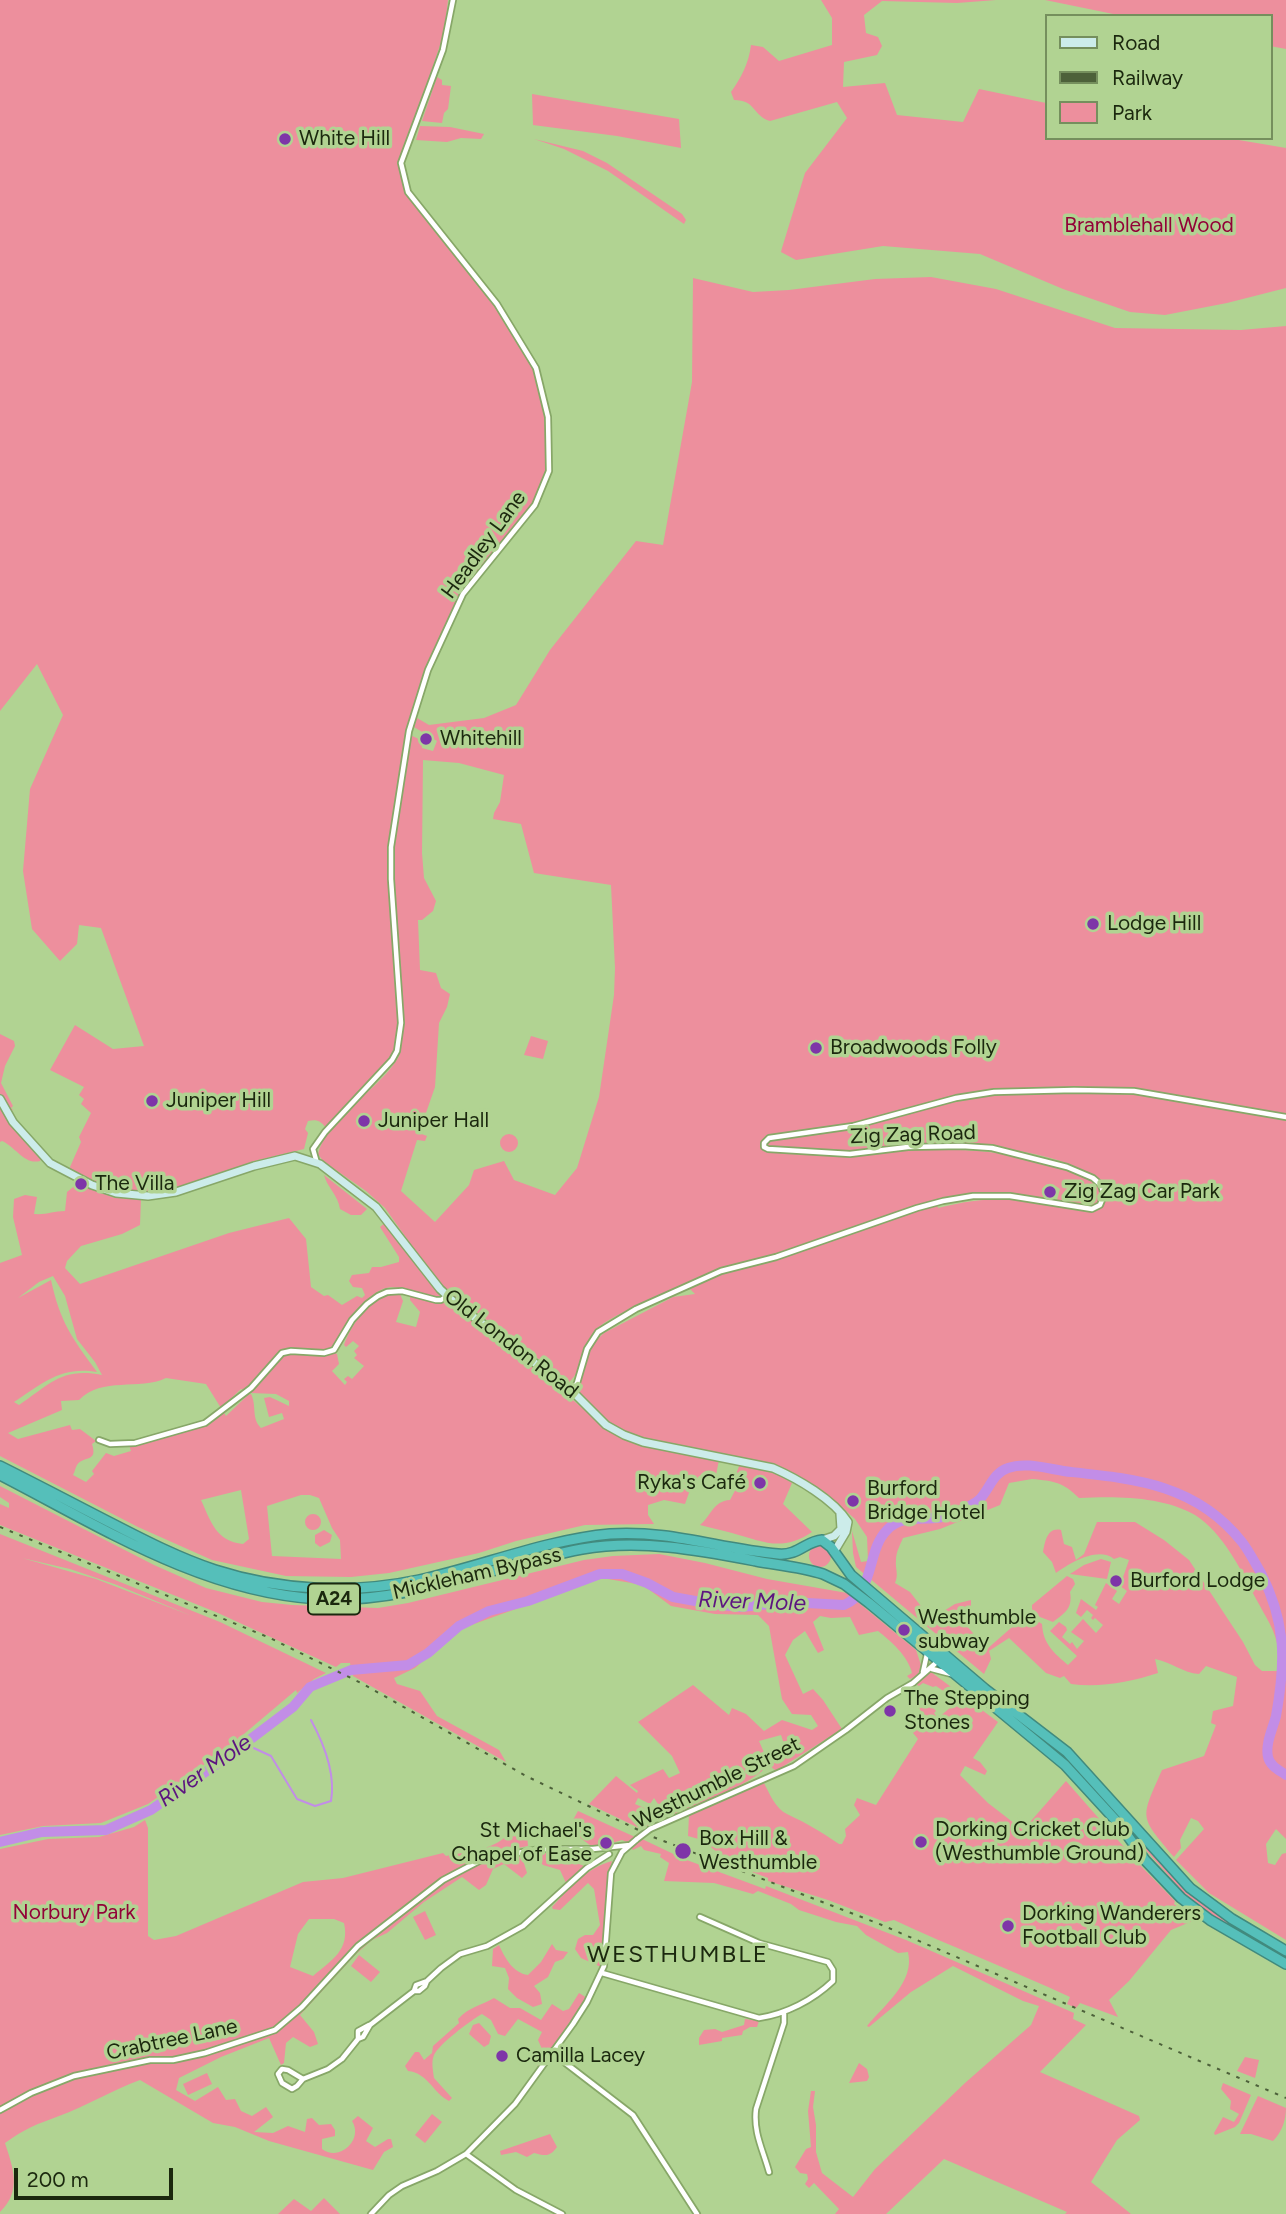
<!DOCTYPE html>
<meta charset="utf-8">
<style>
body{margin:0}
#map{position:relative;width:1286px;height:2214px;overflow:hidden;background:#b1d392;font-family:Figtree,sans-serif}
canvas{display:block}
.legend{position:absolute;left:1045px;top:14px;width:228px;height:126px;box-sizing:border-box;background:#b1d392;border:2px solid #758f5d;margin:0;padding:9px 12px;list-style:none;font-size:21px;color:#1b280e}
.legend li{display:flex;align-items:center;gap:14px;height:35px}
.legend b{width:35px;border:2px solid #758f5d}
.scale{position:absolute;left:14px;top:2168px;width:159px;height:32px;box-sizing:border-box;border:4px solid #1b280e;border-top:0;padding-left:9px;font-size:21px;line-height:24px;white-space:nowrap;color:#1b280e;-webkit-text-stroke:5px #b1d392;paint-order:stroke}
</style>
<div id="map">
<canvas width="1286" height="2214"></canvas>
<ul class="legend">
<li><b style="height:9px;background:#ccecea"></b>Road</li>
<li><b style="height:9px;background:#4d613a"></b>Railway</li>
<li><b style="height:19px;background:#ed8f9d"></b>Park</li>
</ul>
<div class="scale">200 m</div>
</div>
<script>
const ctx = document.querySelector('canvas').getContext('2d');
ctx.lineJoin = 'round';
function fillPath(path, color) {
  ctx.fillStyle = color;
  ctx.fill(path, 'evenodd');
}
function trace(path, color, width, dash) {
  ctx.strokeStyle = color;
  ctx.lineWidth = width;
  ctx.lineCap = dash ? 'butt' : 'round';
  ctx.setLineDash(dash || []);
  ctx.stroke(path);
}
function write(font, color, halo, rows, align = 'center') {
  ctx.font = font + ' Figtree,sans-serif';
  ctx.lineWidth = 7;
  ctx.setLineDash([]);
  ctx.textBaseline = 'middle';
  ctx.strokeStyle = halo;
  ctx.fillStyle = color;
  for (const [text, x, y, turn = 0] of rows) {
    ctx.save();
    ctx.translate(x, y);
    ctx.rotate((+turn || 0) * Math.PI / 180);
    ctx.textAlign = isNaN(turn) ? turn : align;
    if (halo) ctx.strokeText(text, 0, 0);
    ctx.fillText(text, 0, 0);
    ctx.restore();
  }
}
const green = new Path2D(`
 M0,0H448L444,33L401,163L408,192L497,304L536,368L548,417L549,471L535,505L463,594L428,670L408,734L421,740L422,748L433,751L437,741L414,727L417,718L429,725L484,718L516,705L550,650L636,541L663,545L692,382L693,278L753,292L789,290L875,279L931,277L996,289L1115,328L1241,330L1286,326V1839L1276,1829L1266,1844L1268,1863L1275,1865L1282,1854L1286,1853V1940L1209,1893L1176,1860L1204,1829L1198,1821L1191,1818L1180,1840L1181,1848L1174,1857C1139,1815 1140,1820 1162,1770L1204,1756L1216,1725L1211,1723L1213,1711L1233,1706L1237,1677L1206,1666L1199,1674C1183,1673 1171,1662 1155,1659L1158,1673C1130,1682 1100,1688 1071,1684L1064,1676L1060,1678L1046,1673L1009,1638L989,1651L991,1659L984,1674L856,1567L853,1553L852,1531L861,1562L868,1561L867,1537L855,1519L822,1490L773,1464L632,1435L609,1422L577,1390L591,1345L604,1333L673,1297L695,1294L686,1285C664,1295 605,1316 593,1333C583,1347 582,1372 569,1382L462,1301L444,1291L385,1208L366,1191L323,1161L318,1154C327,1117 381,1089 399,1056C410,1034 394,908 392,875C391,856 394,836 394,817L389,879L399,1023L395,1050L391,1058L326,1128C321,1121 317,1119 308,1121L305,1129L308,1133L304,1149L254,1161L195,1183L154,1191H118L71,1170L70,1167L81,1142L79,1137L91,1113L81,1104L84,1099L79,1095L84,1087L50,1070L75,1025L113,1049L144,1046L101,928L79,925L77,944L60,961L32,929L23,871L30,789L63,715L37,664L0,711ZM423,760L459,763L504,775L500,802L494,813L493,819L521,824L534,873L611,885L615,968L614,995L599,1097L577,1168L555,1195L514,1180L504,1161L474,1170L469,1185L435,1222L401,1191L417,1140L425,1141L427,1136L419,1133L435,1087L439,1023L447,1007L450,994L441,988L436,973L420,970L418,920H422L433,911L436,901L424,878L422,853ZM1109,1088L1167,1094L1235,1108L1236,1112L1156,1096L1114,1093L997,1094L925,1108L860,1128L859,1125C903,1109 949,1095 995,1090C1032,1086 1071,1089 1109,1088ZM960,1144C1003,1147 1075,1155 1106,1187C1108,1196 1106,1207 1096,1210C1082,1215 1052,1203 1037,1201C1003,1196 970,1200 938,1208L936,1200C971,1192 1008,1191 1043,1198L1045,1194L1042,1189C1046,1183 1054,1184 1060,1189L1057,1200L1090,1207L1097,1204L1101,1199V1187C1086,1174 1066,1168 1047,1163C984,1146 929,1148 865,1153L864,1149ZM1032,1479C1054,1481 1063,1482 1079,1498C1115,1496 1163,1496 1195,1515C1223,1533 1240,1568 1255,1597C1270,1625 1282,1638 1278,1671H1262L1255,1665L1243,1642L1189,1560L1164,1540L1135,1522H1097L1084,1554L1076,1560L1072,1547L1064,1544L1061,1530C1047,1527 1045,1542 1043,1552L1052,1562L1056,1573C1070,1563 1098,1546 1114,1559L1120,1557L1129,1560L1120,1586L1127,1591L1119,1604L1112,1599L1117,1591L1106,1583L1095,1605L1098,1607L1096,1610L1081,1599L1076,1613L1081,1617L1087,1610L1093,1615L1091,1618L1093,1620L1095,1618L1103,1625L1096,1633L1083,1619L1071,1632L1084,1641L1077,1649L1072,1642L1070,1644L1062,1637L1067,1630L1066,1627L1059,1622L1050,1631L1077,1656L1068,1665C1054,1653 1043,1644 1042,1624L1027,1614L987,1649L958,1616L957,1611L971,1606V1600L955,1604L931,1619L910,1592L895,1583C899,1574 895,1569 896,1560C896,1552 900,1545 903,1538L940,1529L1000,1505L1009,1483Z
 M821,0H996L957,3L882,1L864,15L866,33L878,37L882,46L877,55L844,62L843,87L885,83L897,115L963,122L979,89L1046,103V138H1227L1286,148V288L1227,303L1165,315L1130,312L1063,289L980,254L883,246L796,260L781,252L782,248L805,173L847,118L837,102L770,121C753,116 756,100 734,100L731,92C741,78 749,63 751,45L763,47L779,61L832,45V18Z
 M1045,0H1286V49L1270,46V16H1123Z
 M437,77L442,80V85L451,86L448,109L444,113L442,123L422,121Z
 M532,94L679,119L681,148L617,136L533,125Z
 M420,126L450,127L484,134L481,139L461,138L447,142L416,140Z
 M534,139L583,151L607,163L682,214L686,220L684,224L608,171L564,149Z
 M0,1034L14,1041L15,1046L5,1066L1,1083L13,1106L11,1108L13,1110L9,1112L0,1095Z
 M531,1036L548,1041L543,1059L524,1055Z
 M0,1105L11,1123L41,1159L40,1161C24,1165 16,1147 2,1141L0,1142Z
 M500 1143a9 9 0 1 1 18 0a9 9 0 1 1-18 0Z
 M324,1175L367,1209L361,1215H351L340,1209C338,1195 327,1187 324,1175Z
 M77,1184L115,1198L141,1199L140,1225L122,1234L81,1246L67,1261L65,1268L80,1284L229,1233L289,1218L306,1239L311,1287L324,1296L328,1295L342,1305L357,1296L362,1298L365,1295L362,1288L353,1287L349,1281L352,1275L369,1273L372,1267H381L399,1262V1257L380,1227L386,1222L433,1283L431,1285L442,1296C427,1305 403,1281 383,1289C369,1295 351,1314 344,1328C339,1337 338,1344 328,1349L337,1354L339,1364L332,1371L345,1385L347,1382L344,1379L348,1376L352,1379L364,1366L354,1358L357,1355L354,1351L359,1346L353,1341L346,1347L344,1345C352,1322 373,1292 400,1294L403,1301L396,1322L416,1327L420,1312L410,1300V1295L439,1302L447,1300L489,1331L614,1434L641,1446L719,1460L716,1475L699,1476L691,1487L685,1504L664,1500L648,1505V1515L654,1524L585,1525L516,1541L479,1553L389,1573L351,1577L286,1576L212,1560L138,1527L0,1456V1263L22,1255L13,1217L14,1199L25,1195L37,1197L34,1214C46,1215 54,1211 65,1211L67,1192ZM53,1276L65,1296L77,1339L95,1362L102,1375C62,1367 50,1384 19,1405L14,1402C43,1383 61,1366 97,1372C72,1338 60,1322 51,1280L18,1298L39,1282ZM166,1378L206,1384L221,1408L241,1389L251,1393L276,1394L289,1401V1406L270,1397L264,1398L269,1417L282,1413L284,1419L261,1428C251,1418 257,1406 251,1394L248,1395L226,1416L224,1413L204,1426L129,1445L131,1451L114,1456L106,1453L92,1471L94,1474L86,1482L73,1475C75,1472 75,1468 77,1465C84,1455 98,1463 92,1444L96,1441L80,1429L72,1430L70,1425L18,1439L8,1433L62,1410L61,1401L79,1400C102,1376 139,1391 166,1378ZM241,1490L249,1539L243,1544C216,1541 211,1522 201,1500ZM301,1495H310L319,1498L332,1528L340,1540L341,1559L272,1556L267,1506Z
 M740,1464L779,1475L792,1483L783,1504L812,1532C782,1552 764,1542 732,1533C722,1530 710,1528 700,1525C711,1516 713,1501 730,1500L738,1485L736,1474Z
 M0,1486L154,1565L206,1588L262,1602L292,1605L378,1608L408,1603L584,1560L613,1556L659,1554L705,1563L767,1579L847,1593L916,1650L921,1665L918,1675L910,1679L907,1676L912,1673C908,1656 891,1641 878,1631L859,1635L850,1617L831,1618L820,1616L813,1622L824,1650L818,1653L805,1631L793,1640L785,1655L803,1694L813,1689L823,1700L842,1729L776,1771L769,1765C749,1785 695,1809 667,1818L654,1798L650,1804L638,1798L635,1804L649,1810L650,1808L653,1812L647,1815L651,1825L643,1830L589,1804L616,1776L637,1793L638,1791L630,1785L663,1769L669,1778L680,1773L672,1756L638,1722L693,1685L729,1715L732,1708L746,1714L764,1731L782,1720L812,1730L818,1726L811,1715L792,1714L782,1699L769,1626L758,1615L715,1614L671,1606L643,1585L602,1578L460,1629L415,1668L394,1678L397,1684L420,1691L437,1716L499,1750L506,1762L353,1676L350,1663H341L336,1667L218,1613L0,1525V1504L9,1508V1503L0,1497ZM781,1735L787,1753L769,1764L759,1741Z
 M305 1522a8 8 0 1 1 16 0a8 8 0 1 1-16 0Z
 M324,1530L332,1535L330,1542L320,1547L315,1543V1535Z
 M0,1534L220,1622L326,1673L314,1679L297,1693L296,1690L225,1750L148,1804L101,1823L43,1826L0,1835ZM22,1558L70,1569L117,1585L192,1616L96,1579Z
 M809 1556a11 11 0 1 1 22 0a11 11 0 1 1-22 0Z
 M1101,1559L1111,1562L1107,1579L1070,1574L1084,1565Z
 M1067,1576L1073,1579L1075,1584L1070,1592C1073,1608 1065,1613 1053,1622L1040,1617L1032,1610V1605Z
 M943,1658L1054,1745L1093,1783L1181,1884L1286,1954V1961L1221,1922L1183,1892L1091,1788Z
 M931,1672L998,1722L973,1758L980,1762L987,1771L985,1775L965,1766L960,1775L988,1803L1023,1830L1066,1781L1138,1863L1175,1901L1174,1904L1195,1920L1171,1930L1129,1981L1109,2000L1118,2017L1080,2003L1076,2008L1067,2004L1070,1997C1012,1970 952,1947 894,1920L885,1922L828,1900L768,1881V1878L715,1858L717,1852L702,1840L688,1836L689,1815L764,1783C769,1793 776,1809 787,1814C808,1824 820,1831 839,1844H842L846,1836L845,1829L860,1815L854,1805L857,1798L876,1805L918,1739L913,1733L923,1723L925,1717L919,1708L920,1703L925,1699L936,1711L934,1713L938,1718L951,1707L946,1699L948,1694L936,1686L933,1687L923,1683L919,1686L915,1684Z
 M578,1811L635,1837L627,1842L622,1840L594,1848L568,1829Z
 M145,1820L148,1828V1936L154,1940L176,1936L303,1882L343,1878L443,1853L446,1856C465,1852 494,1850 507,1835H527L528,1846L492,1853L458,1868L460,1872C499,1854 530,1852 573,1850L579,1864L584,1866L566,1883L560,1870L543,1865L536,1857L523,1860L527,1873L522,1878L504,1864L493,1869L486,1885L479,1890L462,1877L424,1902L387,1933L372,1940L356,1954L300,2015L314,2032L318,2044L310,2047L293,2037L286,2043L284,2063L281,2065L269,2038L221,2057L179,2078L176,2090L195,2101L218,2087L226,2100L235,2099L241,2111L252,2116L266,2107L273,2117L254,2132L273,2133L288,2126L305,2132L307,2119L312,2118L319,2125L331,2124L335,2130V2136L322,2139V2149C339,2162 364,2140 352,2121L358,2116L373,2128L366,2141L375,2147L388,2139H391L393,2147L384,2152L373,2170L269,2141L235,2127L213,2123L140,2080C112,2090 87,2106 59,2116C37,2124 24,2129 5,2143C13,2168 22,2191 0,2212V1849L48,1839L99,1837L134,1827ZM309,1919H334L344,1923C350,1950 332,1960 313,1976L290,1967L298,1934Z
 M642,1839L684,1859L765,1889L766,1886L906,1940L1074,2013L1073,2019L1086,2025L1040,2072L1139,2116L1140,2120L1117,2140L1091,2182L1131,2214H1065L1067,2212L944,2159L886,2214H835L839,2209L814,2183L809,2188L805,2184L808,2179L807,2174L800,2173L795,2167L806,2149L811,2147L808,2111L811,2091H815L813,2107L816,2125V2152L822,2173L853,2197L875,2169L965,2083L1031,2025L1039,2006L1023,2001L953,1966L911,1992L869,2027L867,2026C885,2004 915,1982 908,1952L898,1953L866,1935L857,1926L836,1922L799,1910L791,1904L758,1891L753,1894L714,1883L664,1881L669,1863L660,1857L661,1854L644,1850L641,1846L633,1850L631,1848Z
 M612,1861L607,1885L606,1940L601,1967L581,1958L575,1949L578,1939L585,1935H593L600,1925L594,1889L588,1883L560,1910L553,1909L552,1907C570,1888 586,1868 612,1861Z
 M425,1911L436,1935L425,1940L413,1917Z
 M552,1944L556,1950L568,1952L563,1959L555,1962L548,1977L534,1986L540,1993L542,2004L533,2007L517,1998L508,1989L509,1978L505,1968L492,1966L493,1949L499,1945C505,1958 513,1973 528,1975L541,1962Z
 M359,1955L380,1972L371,1982L351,1966Z
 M579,1993L587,1998L581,2008L538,2066L527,2058L531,2052L537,2055L542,2049L538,2040L542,2032L518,2019L505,2036L498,2034L491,2020L482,2014C471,2020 439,2044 434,2055C431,2062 433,2070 434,2078L452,2098L449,2101C433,2093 428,2073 408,2071L405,2066L415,2052H419L424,2060L432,2053L433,2046L459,2023L458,2019C469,2007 480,2006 494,1998L510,2008H520L541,2020L552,2004L563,2011L569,2009Z
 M745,2019L759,2021L757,2027H750L743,2031L742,2035L722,2038V2041L699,2045V2038L704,2030L715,2029L722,2032L744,2025Z
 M479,2023L491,2036L489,2044L484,2047L469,2034L473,2025Z
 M1245,2057L1259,2060L1255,2078L1237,2071Z
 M859,2063L867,2069L869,2077L867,2081L849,2083Z
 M207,2073L212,2084L188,2095L183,2084Z
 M1223,2083L1251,2095L1239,2123L1235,2127L1215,2135L1214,2133L1223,2117L1234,2122L1239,2114L1230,2109L1231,2101L1221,2089Z
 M1258,2096L1286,2108C1286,2120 1282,2132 1273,2141L1251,2134H1240Z
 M432,2114L442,2122L425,2143L415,2135Z
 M550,2134L557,2147C550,2157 545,2156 534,2153L527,2157L516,2152L501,2155L500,2151Z
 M324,2198L340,2214H278L294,2199L311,2211Z`);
const stream = new Path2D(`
 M245,1744L271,1756L297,1799L315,1806L331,1801C336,1773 324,1744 311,1720`);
const river = new Path2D(`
 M0,1842L42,1832L106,1830L151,1810L227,1757L293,1707L310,1687L351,1670L408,1665L428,1653L459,1626L489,1611L528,1601L600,1574H622L647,1583L673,1597L712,1604L741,1607L788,1602L844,1605C876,1591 866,1551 887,1530C905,1511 932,1524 952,1514C961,1510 974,1505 980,1499C990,1488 993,1473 1008,1468C1027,1461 1051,1470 1071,1472C1137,1479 1197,1485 1242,1542C1249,1551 1255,1563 1261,1573C1286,1623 1286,1660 1276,1716C1273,1728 1265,1744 1268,1757C1270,1766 1279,1770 1286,1775`);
const street = new Path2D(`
 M317,1163L313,1149L325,1132L392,1060L397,1051L401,1023L391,879V847L409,731L428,670L463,594L535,505L549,471L548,417L536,368L497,304L408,192L401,163L443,50L453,0
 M572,1391L577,1383L587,1349L598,1332L636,1309L721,1271L776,1257L917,1208L943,1201L973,1196H1010L1092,1209L1100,1205L1104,1195L1101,1185L1093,1178L1067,1167L992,1148L962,1146L908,1147L850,1154L768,1149L764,1147V1143L769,1138L853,1126L956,1098L994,1092L1074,1090L1134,1091L1286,1117
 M99,1440L110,1444L135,1443L205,1423L251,1388L282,1353L291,1351L324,1353L334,1350L352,1320L367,1304L378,1296L387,1292L402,1291L436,1300H441L447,1296
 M932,1669L951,1674
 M923,1672L927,1654
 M650,1829L794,1766L846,1730L887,1698L913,1683L938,1661
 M602,1973L759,2018C786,2014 813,2000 833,1981V1970L828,1962L759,1943L700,1917
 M414,1991L416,1985L427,1981
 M358,2039V2031L369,2025
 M551,2052L633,2115L697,2214
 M303,2079L288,2070L282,2069L278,2074L282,2083L292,2089L297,2086L303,2079L328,2069L342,2059L358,2039L363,2037L370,2025L414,1991H419L425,1986L427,1981L441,1968L460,1954L487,1946L523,1926L587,1868L609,1854
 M0,2110L31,2093L74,2076L150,2060H173L205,2053L275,2030L302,2007L358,1946L443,1880L483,1859L540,1849H593L630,1845
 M466,2154L516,2190L562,2214
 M769,2172C763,2150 753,2132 756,2109L784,2023V2013
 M371,2214L389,2195L402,2186L437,2171L466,2154L515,2104L573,2024L587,2002L604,1966L611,1873L622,1852L637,1839`);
const secondary = new Path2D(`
 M0,1099L13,1122L50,1163L92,1185L116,1193L148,1196L176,1192L254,1166L295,1156L320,1164L376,1207L440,1289L454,1302L572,1391L606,1425L624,1435L643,1442L773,1468C798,1479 833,1499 848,1522L846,1532L834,1552
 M822,1540L834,1536L841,1529L840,1514`);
const highway = new Path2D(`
 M0,1466C38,1485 76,1505 113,1524C146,1541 179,1558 215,1570C280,1591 353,1594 419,1580C483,1566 545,1540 610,1534C670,1530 720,1549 778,1554C798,1556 806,1541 822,1540L831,1547L851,1575L985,1689L1067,1752L1190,1888L1232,1919L1286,1951
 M0,1475C101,1527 202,1592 318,1599C410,1604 494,1565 582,1549C641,1539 698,1550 756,1561C778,1565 802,1567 823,1574L844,1584L869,1603L1065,1765L1120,1825L1145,1860L1181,1898L1210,1920L1286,1964`);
const rail = new Path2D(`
 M0,1527L270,1638L363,1684L526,1776L653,1837L877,1923L1286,2098`);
const streetBridge = new Path2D(`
 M637,1839L650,1829`);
const markers = [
 [285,139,7,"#7e35a8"],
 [426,739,7,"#7e35a8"],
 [1093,924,7,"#7e35a8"],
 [816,1048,7,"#7e35a8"],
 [152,1101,7,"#7e35a8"],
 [364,1121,7,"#7e35a8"],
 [81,1184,7,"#7e35a8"],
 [1050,1192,7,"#7e35a8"],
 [760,1483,7,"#7e35a8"],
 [853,1501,7,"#7e35a8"],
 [1116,1581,7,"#7e35a8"],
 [904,1630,7,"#7e35a8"],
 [890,1711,7,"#7e35a8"],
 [921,1842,7,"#7e35a8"],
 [606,1843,7,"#7e35a8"],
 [683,1851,9,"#7e35a8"],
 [1008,1926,7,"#7e35a8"],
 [502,2056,7,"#7e35a8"]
];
const shields = [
 [334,1599,52]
];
const shieldNames = [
 ["A24",334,1599]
];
const poiNames = [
 ["White Hill",299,139],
 ["Whitehill",440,739],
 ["Lodge Hill",1107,924],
 ["Broadwoods Folly",830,1048],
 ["Juniper Hill",166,1101],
 ["Juniper Hall",378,1121],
 ["The Villa",95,1184],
 ["Zig Zag Car Park",1064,1192],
 ["Ryka's Café",746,1483,"right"],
 ["Burford",867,1489],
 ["Bridge Hotel",867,1513],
 ["Burford Lodge",1130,1581],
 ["Westhumble",918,1618],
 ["subway",918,1642],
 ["The Stepping",904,1699],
 ["Stones",904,1723],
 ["Dorking Cricket Club",935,1830],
 ["(Westhumble Ground)",935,1854],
 ["St Michael's",592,1831,"right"],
 ["Chapel of Ease",592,1855,"right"],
 ["Box Hill &",699,1839],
 ["Westhumble",699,1863],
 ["Dorking Wanderers",1022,1914],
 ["Football Club",1022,1938],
 ["Camilla Lacey",516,2056]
];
const parkNames = [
 ["Bramblehall Wood",1149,226],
 ["Norbury Park",74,1913]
];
const streetNames = [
 ["Headley Lane",484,545,-54],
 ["Zig Zag Road",913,1135,-2],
 ["Old London Road",511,1344,38],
 ["Mickleham Bypass",477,1574,-13],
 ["Westhumble Street",717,1783,-26],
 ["Crabtree Lane",172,2040,-12]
];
const waterNames = [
 ["River Mole",752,1602,2],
 ["River Mole",205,1771,-35]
];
const quarterNames = [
 ["WESTHUMBLE",678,1955]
];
fillPath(green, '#ed8f9d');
trace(stream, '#c28de7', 2);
trace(river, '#c28de7', 10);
trace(street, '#87a768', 8);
trace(secondary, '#87a768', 10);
trace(highway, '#418a7e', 12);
trace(street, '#fff', 4.5);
trace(secondary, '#ccecea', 7);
trace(highway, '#55bfba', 9);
trace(rail, '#4d613a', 2, [3.5, 7]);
trace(streetBridge, '#87a768', 8, []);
trace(streetBridge, '#fff', 4.5);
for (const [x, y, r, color] of markers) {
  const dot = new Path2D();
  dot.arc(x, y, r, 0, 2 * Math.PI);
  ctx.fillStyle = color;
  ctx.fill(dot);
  trace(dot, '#b1d392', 2.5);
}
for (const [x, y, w] of shields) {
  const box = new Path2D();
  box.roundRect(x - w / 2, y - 15.5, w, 31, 5);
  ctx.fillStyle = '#b1d392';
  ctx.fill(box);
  trace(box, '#1b280e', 2);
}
write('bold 19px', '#1b280e', null, shieldNames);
write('21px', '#1b280e', '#b1d392', poiNames, 'left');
write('21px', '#930138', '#b1d392', parkNames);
write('21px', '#1b280e', '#b1d392', streetNames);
write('italic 23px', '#5c1480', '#b1d392', waterNames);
ctx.letterSpacing = '2px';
write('24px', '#1b280e', '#b1d392', quarterNames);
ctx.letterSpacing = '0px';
</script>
